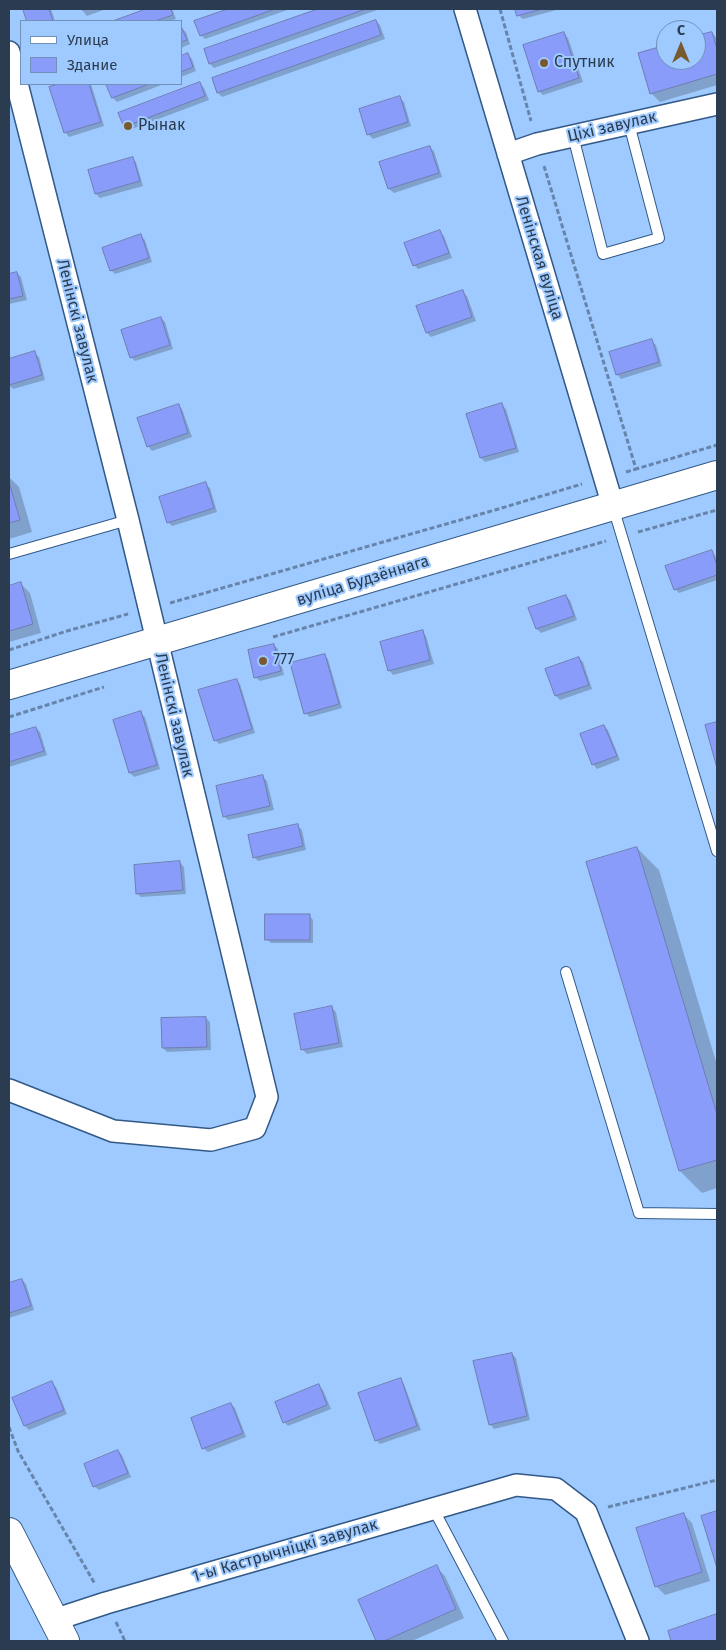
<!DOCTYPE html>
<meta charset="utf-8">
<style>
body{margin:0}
#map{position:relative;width:726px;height:1650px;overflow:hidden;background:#9fcaff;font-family:"Fira Sans",sans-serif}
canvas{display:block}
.frame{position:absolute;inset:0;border:10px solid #2b3c51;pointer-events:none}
.legend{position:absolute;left:20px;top:20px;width:162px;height:65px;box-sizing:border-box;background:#9fcaff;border:1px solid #7191b9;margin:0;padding:6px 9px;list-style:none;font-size:15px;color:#2b3c51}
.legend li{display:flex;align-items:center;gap:10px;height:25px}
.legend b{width:25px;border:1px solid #7191b9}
.north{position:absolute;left:656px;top:20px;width:50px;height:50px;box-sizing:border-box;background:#9fcaff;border:1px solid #7191b9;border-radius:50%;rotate:0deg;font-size:14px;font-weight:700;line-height:20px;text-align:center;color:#2b3c51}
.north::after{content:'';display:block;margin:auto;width:18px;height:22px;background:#795a2f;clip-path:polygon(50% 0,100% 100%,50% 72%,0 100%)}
</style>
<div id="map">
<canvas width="726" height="1650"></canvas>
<div class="frame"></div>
<ul class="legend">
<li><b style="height:6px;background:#fff"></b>Улица</li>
<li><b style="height:14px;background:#899cfa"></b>Здание</li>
</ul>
<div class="north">С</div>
</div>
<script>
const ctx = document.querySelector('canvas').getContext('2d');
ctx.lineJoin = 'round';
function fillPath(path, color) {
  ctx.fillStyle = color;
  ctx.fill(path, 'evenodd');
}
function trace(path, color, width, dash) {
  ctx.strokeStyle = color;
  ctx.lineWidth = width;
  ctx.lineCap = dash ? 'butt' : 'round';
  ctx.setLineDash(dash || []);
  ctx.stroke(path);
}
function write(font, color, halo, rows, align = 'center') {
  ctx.font = font + ' "Fira Sans",sans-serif';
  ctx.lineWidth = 4;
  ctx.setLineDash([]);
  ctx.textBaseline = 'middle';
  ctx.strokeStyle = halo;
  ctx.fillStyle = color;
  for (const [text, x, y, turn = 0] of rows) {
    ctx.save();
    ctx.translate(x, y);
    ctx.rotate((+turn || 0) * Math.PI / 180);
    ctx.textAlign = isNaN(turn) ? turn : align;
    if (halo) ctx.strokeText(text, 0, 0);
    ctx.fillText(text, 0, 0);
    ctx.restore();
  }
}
const shadow = new Path2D(`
 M24,9H51L55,21H28Z
 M81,9H106L87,16Z
 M149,9H172L176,19L169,21H117Z
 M232,9H290L205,39L201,35L196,22Z
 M322,9H376L377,10L214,68L210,64L205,50Z
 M517,9H560L523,19L518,15Z
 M376,21L380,25L385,39L222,97L218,93Z
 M181,28L186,32L190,44L181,48Z
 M564,33L568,38L583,82L543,95L539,91Z
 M712,33L717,38V85L660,102L651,93L666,46V60H696V38Z
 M188,55L192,59L196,71L181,77V57Z
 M200,83L204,88L209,100L129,130L125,126Z
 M52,84H91L104,126L69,137L65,132L54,87Z
 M112,84H164L117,102L113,98L108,85Z
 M400,98L404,102L411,126L373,139L369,135L361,110Z
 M429,147L434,151L442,177L394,193L389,189L381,163Z
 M132,158L136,162L143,186L100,198L96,194L90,171Z
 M440,232L444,236L452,258L418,269L414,265Z
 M141,236L145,240L152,262L115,274L111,270Z
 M17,273L21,277L27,300L9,304V275Z
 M462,292L467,296L476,321L431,337L427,333L418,307Z
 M161,318L165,322L173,349L135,361L131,357Z
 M651,341L656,345L662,366L621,379L617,374Z
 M34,353L39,357L45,380L13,389L9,385V360Z
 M178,405L182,409L192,437L152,451L148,446Z
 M502,405L506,409L519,452L485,462L481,458Z
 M9,477L19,487L32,532L9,539Z
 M205,484L210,488L217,512L172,526L168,522Z
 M711,551L715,555L717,560V580L679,593L675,589Z
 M21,584L30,593L41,633L9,642V587Z
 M566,596L570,600L577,620L541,633L537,629L530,609Z
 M422,632L426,636L434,664L393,675L389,670Z
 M274,645L278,649L284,675L260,681L255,677Z
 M324,655L328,659L342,708L310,717L305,713Z
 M579,658L583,662L592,689L560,700L556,696Z
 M236,680L240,684L255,733L219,744L215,740Z
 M140,713L145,717L160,769L134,777L130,773L114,721Z
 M604,726L608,730L620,760L597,769L593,764Z
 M36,728L40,732L47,755L9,767V736Z
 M263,777L267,781L274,810L228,820L224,816Z
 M298,826L302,830L306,850L258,861L254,857Z
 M637,848L659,870L717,1065V1188L702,1193L680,1171L588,863Z
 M180,863L184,867L186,894L141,897L137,893Z
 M309,915L313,920V943H271L267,939Z
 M332,1008L336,1012L343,1047L307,1054L303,1050L296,1015Z
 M206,1018L210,1022L211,1050L167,1052L163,1048Z
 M22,1280L26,1284L34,1310L9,1318V1285Z
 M512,1354L516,1358L530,1420L494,1429L490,1424Z
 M400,1380L404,1384L421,1430L380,1444L376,1440Z
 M52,1383L56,1387L67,1414L29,1430L25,1426Z
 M319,1386L323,1390L331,1409L288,1426L284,1422Z
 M231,1404L235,1408L246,1437L208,1452L203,1448Z
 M118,1451L122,1455L131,1477L99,1490L94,1486Z
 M717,1512V1563L703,1517Z
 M684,1515L692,1523L710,1581L665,1595L656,1586Z
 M436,1567L445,1576L464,1618L412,1641H377L359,1601Z
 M717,1615V1641H673L669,1631Z`);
const building = new Path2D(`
 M23,9H49L53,21H27Z
 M146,9H171L173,15L155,21H113Z
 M228,9H275L200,36L194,21Z
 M318,9H366L209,64L204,49Z
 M515,9H542L517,16Z
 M376,20L381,35L217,93L212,78Z
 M181,26L187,40L181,42Z
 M564,32L579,78L538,92L523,45Z
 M712,32L717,49V74L650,94L638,53L666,45V60H696V36Z
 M188,53L193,67L181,72V56Z
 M200,82L205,96L124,127L118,113Z
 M59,84H89L101,122L64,133L49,87Z
 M106,84H149L112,98Z
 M400,96L408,122L367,135L359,109Z
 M430,146L439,173L388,189L379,162Z
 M133,157L140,181L95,194L88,170Z
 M440,230L449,253L413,266L404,243Z
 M141,234L149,258L110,271L102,248Z
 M17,272L23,296L9,299V274Z
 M463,290L472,317L426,333L416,306Z
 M161,317L170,345L130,358L121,330Z
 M652,339L659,362L616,375L609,352Z
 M35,351L42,375L9,385V359Z
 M502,403L516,448L480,458L466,414Z
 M179,404L188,433L147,447L137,418Z
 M9,482L20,520L9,523Z
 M206,482L214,508L167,523L159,497Z
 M712,550L717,566V575L674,590L665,566Z
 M21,582L33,624L9,631V586Z
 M566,595L574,616L536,629L528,608Z
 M423,630L430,660L388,671L380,642Z
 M274,644L281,671L254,678L248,650Z
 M325,654L339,704L304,714L290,663Z
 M579,657L589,685L555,696L545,669Z
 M237,679L252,729L214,741L198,690Z
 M141,711L157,765L129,773L113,720Z
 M717,722V768L705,725Z
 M604,725L617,756L592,765L580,734Z
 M36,727L44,751L9,762V735Z
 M263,775L270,806L223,817L216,786Z
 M298,824L303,846L253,858L248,835Z
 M637,847L717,1114V1160L679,1171L586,862Z
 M180,861L183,890L136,894L134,865Z
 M265,914H310V940H265Z
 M332,1006L339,1043L301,1050L294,1014Z
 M206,1017L207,1047L162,1048L161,1018Z
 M22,1279L31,1306L9,1313V1283Z
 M512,1353L527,1416L489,1425L473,1361Z
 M401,1378L417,1426L375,1441L358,1393Z
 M52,1381L64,1410L24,1426L12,1398Z
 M319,1384L327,1405L283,1423L275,1402Z
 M231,1403L243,1433L202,1449L191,1418Z
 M118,1450L128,1473L93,1487L84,1464Z
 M717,1511V1568L701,1516Z
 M684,1513L702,1572L655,1587L636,1528Z
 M437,1565L456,1609L384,1641H376L358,1600Z
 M717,1614V1641H671L668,1631Z`);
const path = new Path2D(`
 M500,9L531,121
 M544,166L636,469L717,445
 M626,472L636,469
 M638,532L717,510
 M170,603L495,510L582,484
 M273,637L606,541
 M9,650L67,631L128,614
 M9,717L104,687
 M9,1427L18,1451L95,1584
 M608,1507L717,1480
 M116,1622L125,1641`);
const lane = new Path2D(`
 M573,136L603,254L659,238L629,124
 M613,507L717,851
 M9,554L128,520
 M566,972L639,1213L717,1214
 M433,1508L503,1641`);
const street = new Path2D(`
 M465,9L613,506
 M9,52L128,520L267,1097L255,1128L211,1140L113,1131L9,1090
 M508,154L537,144L717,104
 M54,1620L106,1603L516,1485L556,1489L586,1512L638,1641`);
const secondary = new Path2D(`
 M9,685L717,475`);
const primary = new Path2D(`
 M9,1532L65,1641`);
const markers = [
 [544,63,5,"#795a2f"],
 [128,126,5,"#795a2f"],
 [263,661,5,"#795a2f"]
];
const poiNames = [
 ["Спутник",554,63],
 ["Рынак",138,126],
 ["777",273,661]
];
const streetNames = [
 ["Ціхі завулак",612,127,-13],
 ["Ленінская вуліца",539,258,73],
 ["Ленінскі завулак",77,321,76],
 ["вуліца Будзённага",363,581,-17],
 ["Ленінскі завулак",174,715,77],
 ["1-ы Кастрычніцкі завулак",285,1551,-16]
];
fillPath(shadow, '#0003');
fillPath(building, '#899cfa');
trace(building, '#6f7cb4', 1);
trace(lane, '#325987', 12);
trace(street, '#325987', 24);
trace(secondary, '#325987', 30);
trace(primary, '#325987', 30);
trace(path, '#6785aa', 3, [5, 2.5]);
trace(lane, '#fff', 10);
trace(street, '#fff', 21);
trace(secondary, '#fff', 28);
trace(primary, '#fff', 28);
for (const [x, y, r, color] of markers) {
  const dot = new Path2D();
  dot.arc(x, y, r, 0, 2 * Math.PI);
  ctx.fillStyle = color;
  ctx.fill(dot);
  trace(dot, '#9fcaff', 2);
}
write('16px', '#2b3c51', '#9fcaff', poiNames, 'left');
write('16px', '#2b3c51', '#9fcaff', streetNames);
</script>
